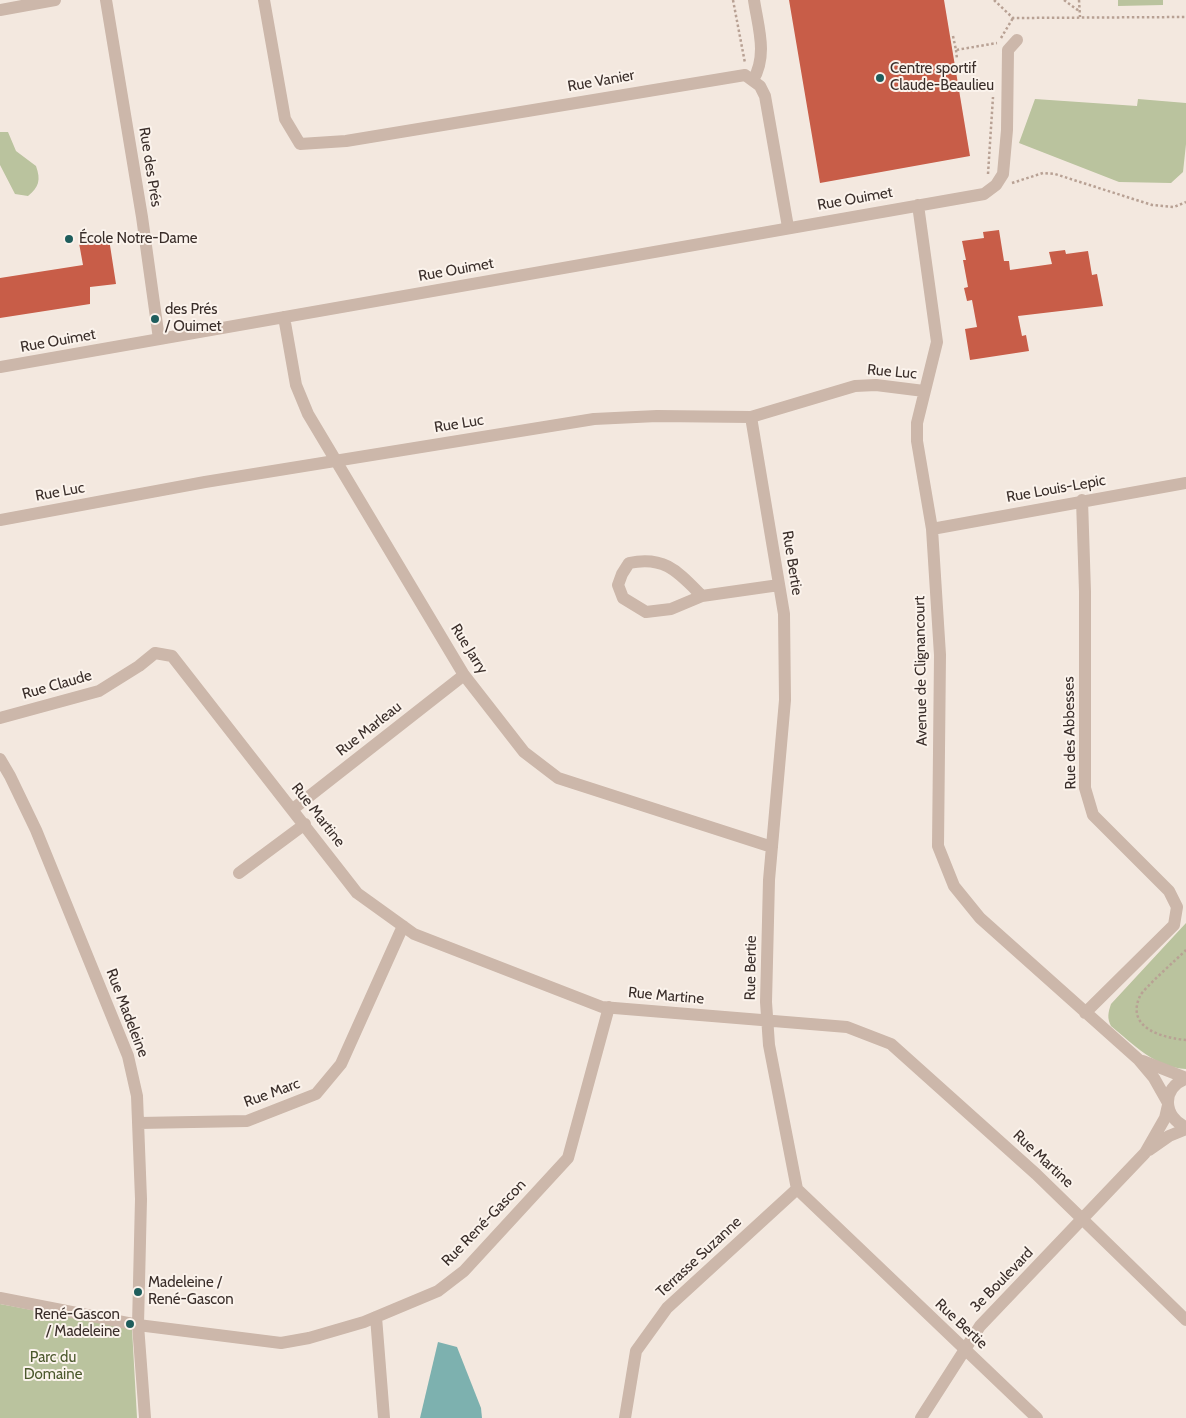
<!DOCTYPE html>
<meta charset="utf-8">
<style>
body{margin:0}
canvas{display:block;background:#f3e8df}
</style>
<canvas width="1186" height="1418"></canvas>
<script>
const ctx = document.querySelector('canvas').getContext('2d');
ctx.lineJoin = 'round';
function fillPath(path, color) {
  ctx.fillStyle = color;
  ctx.fill(path, 'evenodd');
}
function trace(path, color, width, dash) {
  ctx.strokeStyle = color;
  ctx.lineWidth = width;
  ctx.lineCap = dash ? 'butt' : 'round';
  ctx.setLineDash(dash || []);
  ctx.stroke(path);
}
function write(font, color, halo, rows, align = 'center') {
  ctx.font = font + ' Cabin,sans-serif';
  ctx.lineWidth = 4;
  ctx.setLineDash([]);
  ctx.textBaseline = 'middle';
  ctx.strokeStyle = halo;
  ctx.fillStyle = color;
  for (const [text, x, y, turn = 0] of rows) {
    ctx.save();
    ctx.translate(x, y);
    ctx.rotate((+turn || 0) * Math.PI / 180);
    ctx.textAlign = isNaN(turn) ? turn : align;
    if (halo) ctx.strokeText(text, 0, 0);
    ctx.fillText(text, 0, 0);
    ctx.restore();
  }
}
const green = new Path2D(`
 M1118,0H1163V5L1118,6Z
 M1035,99L1137,106L1138,99L1186,103V144L1183,172L1171,183L1119,182L1019,143Z
 M0,132H8L16,151L36,166C41,180 39,187 28,196L15,194L0,165Z
 M1186,923V1069C1156,1068 1133,1044 1111,1026C1107,1018 1108,1013 1111,1004Z
 M0,1304L132,1329L137,1418H0Z`);
const water = new Path2D(`
 M438,1342L457,1347L481,1408L482,1418H420Z`);
const building = new Path2D(`
 M789,0H944L970,156L820,183Z
 M999,230L1004,261H1009L1010,270L1052,264L1049,252L1065,250L1066,254L1088,251L1092,275L1097,274L1103,306L1018,316L1022,336L1026,335L1029,351L970,360L965,329L977,327L972,300L967,301L964,288L968,287L963,260H966L962,241L984,238L983,232Z
 M109,239L116,284L90,287V304L0,318V278L83,265L79,243Z`);
const path = new Path2D(`
 M733,0L745,63
 M994,0L1013,18L1186,17
 M1064,0L1079,11
 M1079,0L1080,17
 M953,36L956,50L997,43
 M1001,38L1013,18
 M956,50L957,59
 M988,174L993,97
 M1012,183L1043,173L1055,174L1152,205L1174,207L1186,202
 M1186,950C1178,958 1143,989 1140,996C1125,1028 1163,1038 1186,1040`);
const minor = new Path2D(`
 M106,0L142,217L159,339
 M264,0L285,119L300,144L346,141L745,75L760,86L765,96L788,227
 M0,10L55,0
 M753,80C768,55 758,27 754,0
 M918,205L937,342L917,423V441L932,529L940,655L938,846L954,886L980,918L1138,1059L1154,1078L1167,1101
 M284,317L296,385L308,414L464,675L524,752L558,778L772,847
 M0,367L984,194L996,185L1003,174L1007,130L1008,50L1017,40
 M751,417L784,614L785,700L769,880L766,1002L769,1045L797,1189L1037,1418
 M1082,500L1085,592V788L1093,815L1169,891L1177,907L1174,925L1085,1013
 M0,520L205,482L594,419L657,416L751,417L855,386L876,385L924,391
 M932,529L1186,483
 M702,596C679,573 665,555 629,563L622,574L618,585L623,598L646,612L671,609L702,596L779,585
 M0,718L99,691L139,666L155,653L172,656L357,893L414,934L602,1007L847,1027L891,1044L1036,1174L1186,1320
 M0,759L10,776L36,830L128,1056L137,1096L141,1199L138,1325L145,1418
 M293,809L464,675
 M239,873L305,824
 M1143,1061L1186,1078
 M1186,1079C1161,1087 1163,1118 1186,1127
 M139,1123L247,1121L316,1094L341,1064L403,926
 M1149,1150L1169,1136L1186,1129
 M0,1298L138,1325L281,1343L309,1338L364,1322L438,1291L464,1271L568,1158L609,1007
 M376,1317L384,1418
 M625,1418L636,1351L667,1308L797,1189
 M921,1418L980,1326L1145,1153L1165,1118L1168,1105`);
const markers = [
 [880,78,5,"#1e5d5c"],
 [69,239,5,"#1e5d5c"],
 [155,319,5,"#1e5d5c"],
 [138,1292,5,"#1e5d5c"],
 [130,1324,5,"#1e5d5c"]
];
const poiNames = [
 ["Centre sportif",890,69],
 ["Claude-Beaulieu",890,86],
 ["École Notre-Dame",79,239],
 ["des Prés",165,310],
 ["/ Ouimet",165,327],
 ["Madeleine /",148,1283],
 ["René-Gascon",148,1300],
 ["René-Gascon",120,1315,"right"],
 ["/ Madeleine",120,1332,"right"]
];
const streetNames = [
 ["Rue Vanier",601,81,-10],
 ["Rue des Prés",150,167,81],
 ["Rue Ouimet",855,199,-10],
 ["Rue Ouimet",456,270,-10],
 ["Rue Ouimet",58,341,-10],
 ["Rue Luc",892,372,5],
 ["Rue Luc",459,424,-9],
 ["Rue Louis-Lepic",1056,489,-10],
 ["Rue Luc",60,492,-10],
 ["Rue Bertie",792,563,81],
 ["Rue Jarry",469,649,58],
 ["Avenue de Clignancourt",921,671,-91],
 ["Rue Claude",57,685,-16],
 ["Rue Marleau",369,729,-38],
 ["Rue des Abbesses",1070,733,-91],
 ["Rue Martine",318,815,52],
 ["Rue Bertie",751,968,-89],
 ["Rue Martine",666,996,5],
 ["Rue Madeleine",127,1013,69],
 ["Rue Marc",272,1093,-20],
 ["Rue Martine",1043,1159,43],
 ["Rue René-Gascon",484,1223,-46],
 ["Terrasse Suzanne",699,1257,-43],
 ["3e Boulevard",1002,1280,-46],
 ["Rue Bertie",961,1324,43]
];
const parkNames = [
 ["Parc du",53,1358],
 ["Domaine",53,1375]
];
fillPath(green, '#bac39e');
fillPath(water, '#7db1af');
fillPath(building, '#c85d48');
trace(path, '#b8a194', 2.5, [2.5, 2.5]);
trace(minor, '#ccb7aa', 12);
for (const [x, y, r, color] of markers) {
  const dot = new Path2D();
  dot.arc(x, y, r, 0, 2 * Math.PI);
  ctx.fillStyle = color;
  ctx.fill(dot);
  trace(dot, '#fbf3ec', 2);
}
write('15px', '#3a2e2a', '#fbf3ec', poiNames, 'left');
write('15px', '#3a2e2a', '#fbf3ec', streetNames);
write('15px', '#4c592d', '#fbf3ec', parkNames);
</script>
